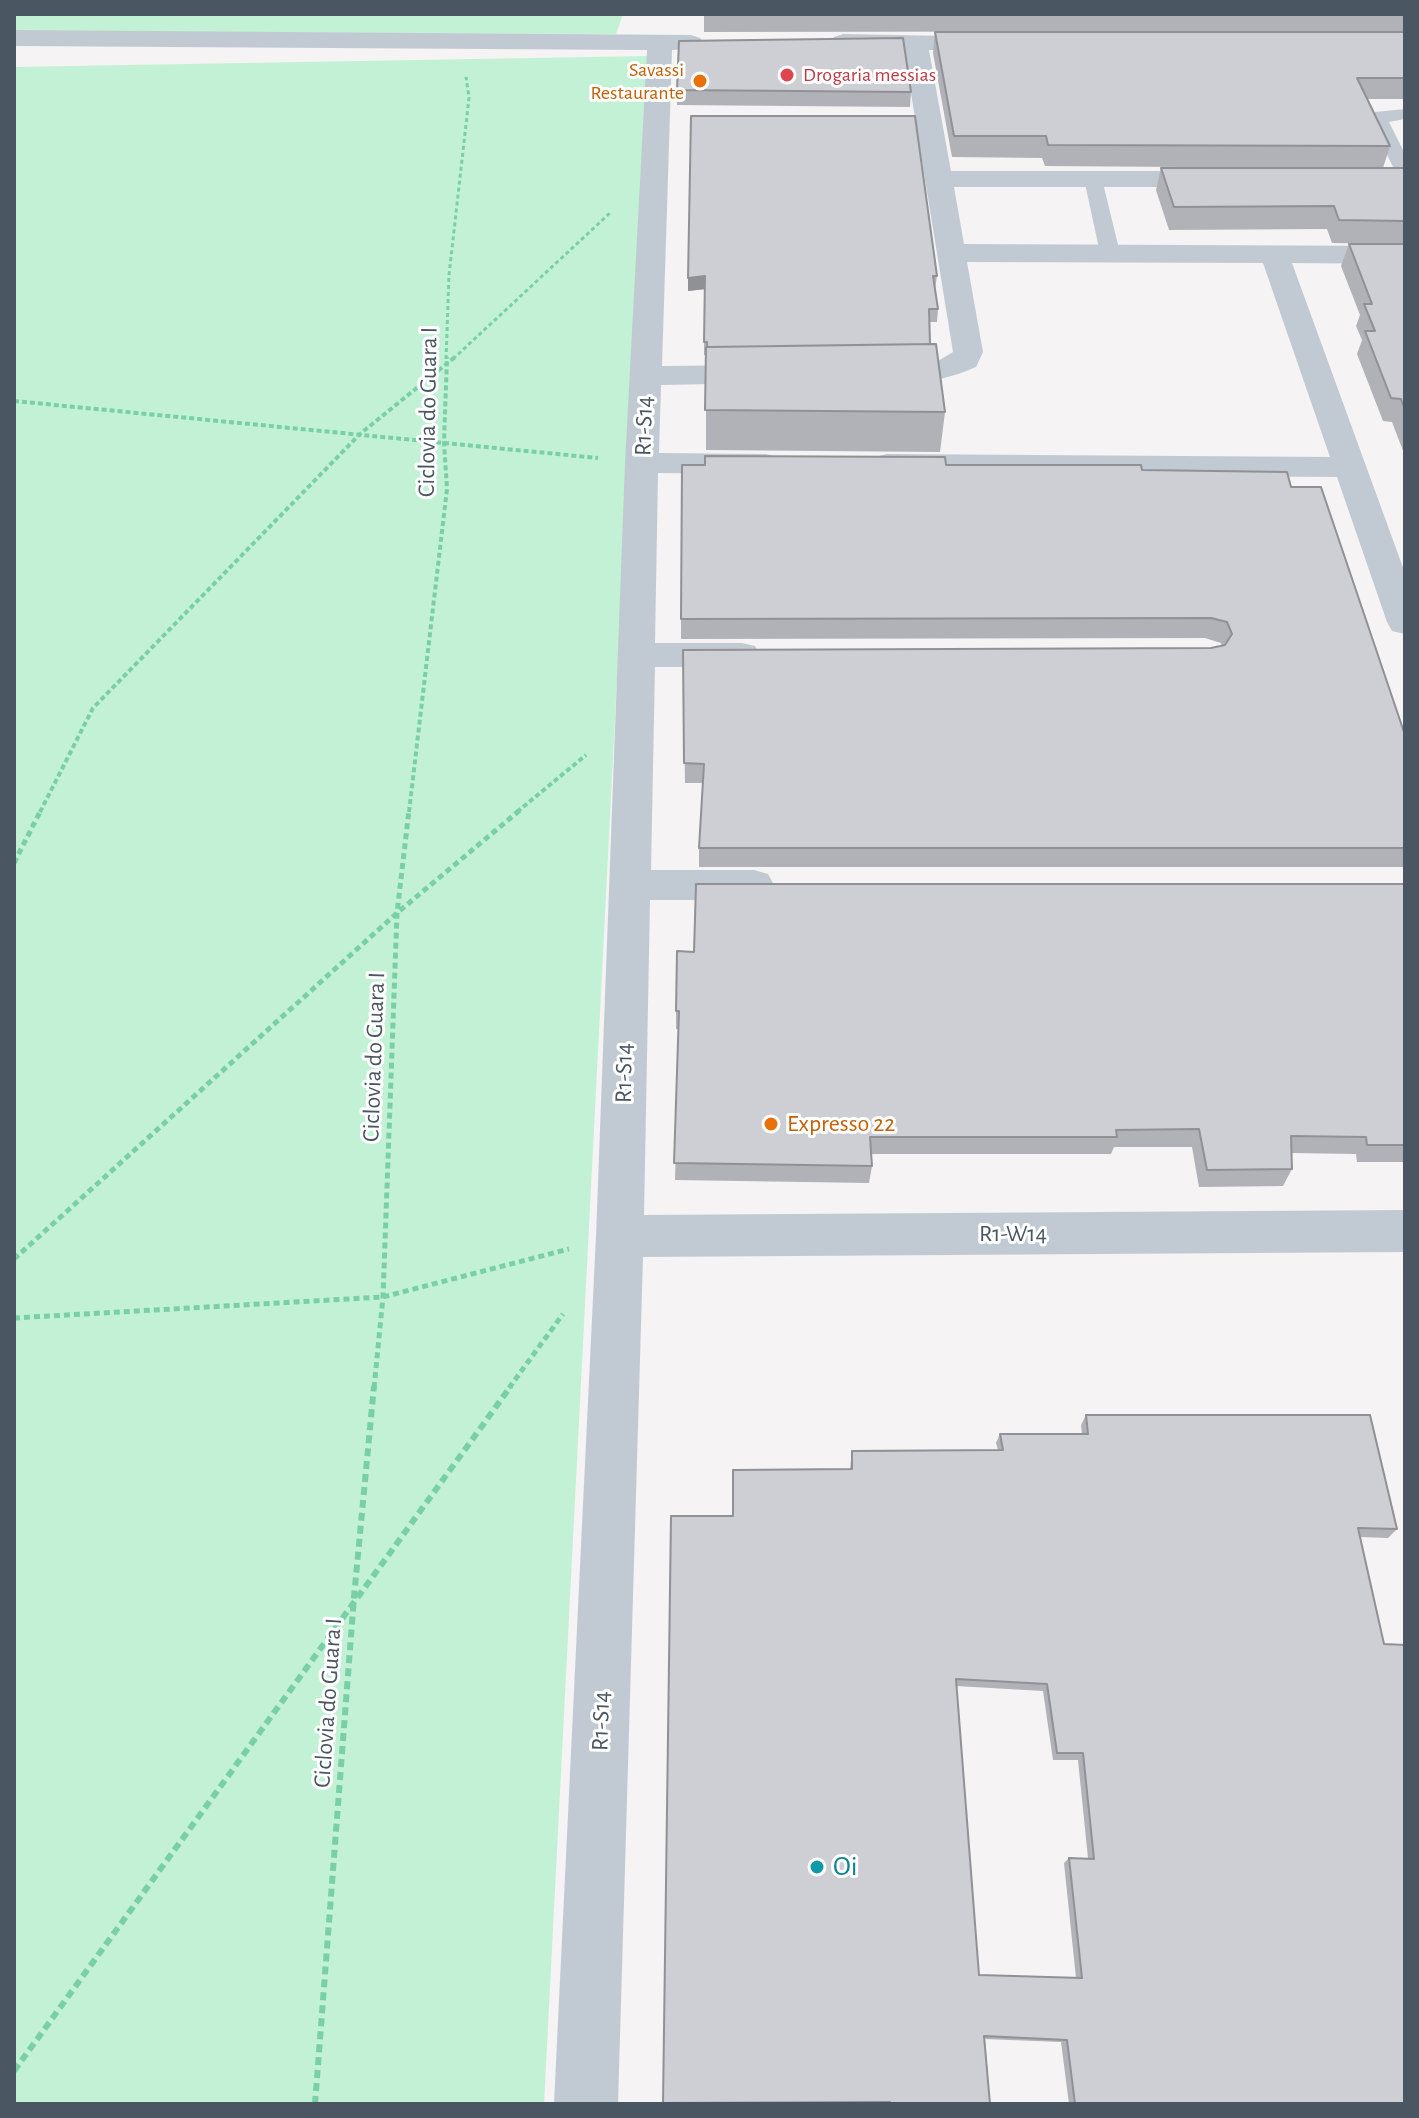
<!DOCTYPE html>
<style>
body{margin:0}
#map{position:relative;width:1419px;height:2118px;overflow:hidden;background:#f5f3f3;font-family:"Alegreya Sans",sans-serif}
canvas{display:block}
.frame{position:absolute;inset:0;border:16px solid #4a5661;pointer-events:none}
</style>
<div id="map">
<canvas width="1419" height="2118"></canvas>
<div class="frame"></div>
</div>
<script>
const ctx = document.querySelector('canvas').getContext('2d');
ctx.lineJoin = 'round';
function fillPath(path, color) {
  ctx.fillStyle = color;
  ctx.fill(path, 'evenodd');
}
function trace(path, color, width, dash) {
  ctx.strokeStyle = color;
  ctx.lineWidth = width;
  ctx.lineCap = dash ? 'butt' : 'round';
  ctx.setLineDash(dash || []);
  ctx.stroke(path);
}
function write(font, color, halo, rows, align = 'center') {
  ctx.font = font + ' "Alegreya Sans",sans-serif';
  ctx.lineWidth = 6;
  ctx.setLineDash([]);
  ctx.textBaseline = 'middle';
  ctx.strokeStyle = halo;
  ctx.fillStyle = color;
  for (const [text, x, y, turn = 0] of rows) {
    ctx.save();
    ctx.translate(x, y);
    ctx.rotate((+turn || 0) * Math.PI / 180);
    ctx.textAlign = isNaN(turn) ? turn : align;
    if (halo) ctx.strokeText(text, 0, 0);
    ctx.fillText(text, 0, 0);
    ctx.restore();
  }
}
const green = new Path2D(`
 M14,14H623L616,34L14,33Z
 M649,56L544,2104H14V67Z`);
const pathFar3 = new Path2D(`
 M446,359L449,275L469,98L466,77
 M453,359L611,212`);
const pathFar2 = new Path2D(`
 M14,401L598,458
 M40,812L93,708L360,434L455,357
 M409,812L447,489L444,442L447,357
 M517,812L586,755`);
const pathFar1 = new Path2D(`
 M14,863L41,810
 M14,1259L397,913L520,810
 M14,1318L383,1297L569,1249
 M374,1388L383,1297L397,913L409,810
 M509,1388L563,1314`);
const path = new Path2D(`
 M14,2071L511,1386
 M315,2104L354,1597L374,1386`);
const service = new Path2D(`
 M1405,109V119L1389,122L1405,154V179L1396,173L1371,122L1375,112Z
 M1093,173L1102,179L1120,253L1110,259L1100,253L1084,179Z`);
const minor = new Path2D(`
 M14,30L691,35L700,38L704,43L700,48L672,50L662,366L765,365L776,367L781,374L776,381L765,383L661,385L659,453L766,454L778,457L783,464L778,471L766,474L658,473L655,643H742L755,646L760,655L755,664L742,667H655L651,870H754L768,874L774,885L768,896L754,900H650L644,1215L1405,1210V1252L643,1257L618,2104H554L596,1236L625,463L647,50L14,46Z
 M843,34L1004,37L1008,42L1004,47L995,50H929L951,171H1219L1229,173L1233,179L1229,185L1219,187H954L964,244L1405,246V264L1292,263L1405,573V634L1392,631L1387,622L1337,477L887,474L875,471L870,464L875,457L887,454L1330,457L1263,263L967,262L983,352L976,367C946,381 903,388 870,380L865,373L870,366L938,361L953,352L904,50L834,47L830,42L834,37Z`);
const wall = new Path2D(`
 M704,14H1405V31L704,32Z
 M935,32H1405V99H1367L1390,146L1383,168H1405V244L1332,243L1327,229L1169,230L1156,190L1161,168H1317L1045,166L1042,158L952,157L933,53Z
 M677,90L911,92L910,107L677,105Z
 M691,116L937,276L935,289L938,309L937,322H929L930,344L945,412L940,452L706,450V355H704V342L705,289L688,291Z
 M1349,244H1405V456L1392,422L1383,421L1357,354L1362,340L1356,326L1360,315L1341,266Z
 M946,465L1142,470L1291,487L1405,735V867H699V848L703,783H685L683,650L1211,648L1222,646L1221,643L1205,638L681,639V619Z
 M1405,884V1162H1357L1356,1154L1291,1153L1292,1169L1283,1186L1199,1187L1192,1147H1114L1111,1154H871L872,1166L869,1183L675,1180L679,1029H676V1011L694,952Z
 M1086,1415L1397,1529L1388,1538L1360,1537L1405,2104H1069L1061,2042L985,2039L990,2104H663L733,1516L850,1469L852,1451L998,1450L996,1443L1000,1434H1082L1081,1425ZM956,1686L1043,1691L1053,1760H1078L1088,1858H1069L1064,1863L1076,1978L979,1975Z`);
const shadedWall = new Path2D(`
 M705,276L706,289L688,291V278Z`);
const building = new Path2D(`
 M935,32H1405V78H1357L1390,146L1048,145L1046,136H954Z
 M903,38L911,92L677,90L679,41Z
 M691,116H915L937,276H933L938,309H929L930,344L707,347V342H704L705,276L688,278Z
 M1161,168H1405V221L1339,220L1334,206L1174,207Z
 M1349,244H1405V410L1401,399L1391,398L1365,331H1375L1364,304H1372Z
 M936,344L945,412L705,410L706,347Z
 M705,456L945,457L946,465H1141L1142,470L1287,472L1291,487H1321L1405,735V848H699L704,764L684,763L683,650L1211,648L1225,645L1232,634L1227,622L1211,618L681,619L682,465H705Z
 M696,884H1405V1145H1367L1366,1137L1291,1136L1292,1169L1207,1170L1199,1129L1116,1130L1117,1137H870L872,1166L674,1163L679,1011H676L677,951L694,952Z
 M1086,1415H1370L1397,1529L1358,1528L1384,1644L1405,1645V2104H1075L1067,2040L984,2036L990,2104H890V2102L663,2103L671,1516H733V1470L852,1469V1451L1003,1450L1000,1434H1088ZM956,1679L1047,1684L1057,1753H1083L1094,1859L1069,1858L1082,1978L979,1975Z`);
const markers = [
 [787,75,8,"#e0444e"],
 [700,81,8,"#e8710a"],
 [771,1124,8,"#e8710a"],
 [817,1867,8,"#0f9aa8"]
];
const farFoodnames = [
 ["Savassi",684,70],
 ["Restaurante",684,93]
];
const farHealthnames = [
 ["Drogaria messias",803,75]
];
const streetNames = [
 ["Ciclovia do Guara I",428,412,-89],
 ["R1-S14",644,426,-88],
 ["Ciclovia do Guara I",374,1057,-88],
 ["R1-S14",624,1073,-89],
 ["R1-W14",1013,1234],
 ["Ciclovia do Guara I",328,1703,-86],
 ["R1-S14",601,1721,-88]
];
const foodNames = [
 ["Expresso 22",787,1124]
];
const nearCulturenames = [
 ["Oi",833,1867]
];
fillPath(green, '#c3f1d5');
trace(pathFar3, '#7ad0a6', 3, [4, 3]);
trace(pathFar2, '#7ad0a6', 4, [5, 3]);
trace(pathFar1, '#7ad0a6', 5, [6, 4]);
trace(path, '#7ad0a6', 6, [8, 5]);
fillPath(service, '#c1cad2');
fillPath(minor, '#c1cad2');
fillPath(wall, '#b0b2b7');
fillPath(shadedWall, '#909195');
fillPath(building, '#cdcfd5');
trace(building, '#909195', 2);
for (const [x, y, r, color] of markers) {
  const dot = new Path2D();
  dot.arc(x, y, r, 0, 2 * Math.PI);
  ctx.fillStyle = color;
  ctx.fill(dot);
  trace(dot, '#fff', 3);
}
write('20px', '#c56008', '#fff', farFoodnames, 'right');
write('20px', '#be3a42', '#fff', farHealthnames, 'left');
write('24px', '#4a5661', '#fff', streetNames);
write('24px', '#c56008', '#fff', foodNames, 'left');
write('28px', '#0d838f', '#fff', nearCulturenames, 'left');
</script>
